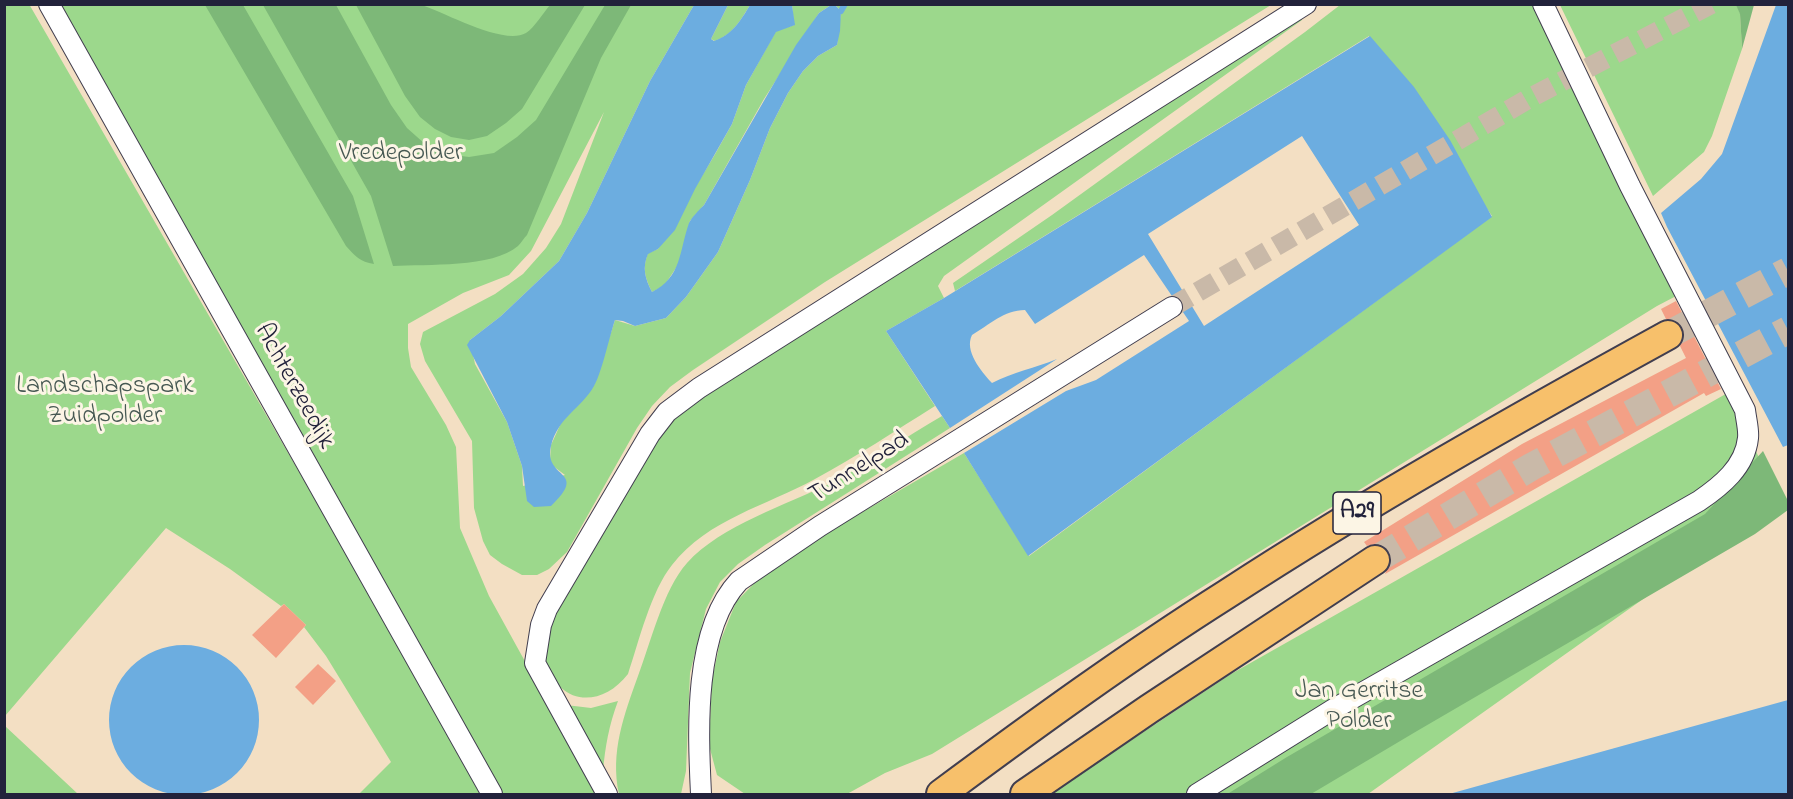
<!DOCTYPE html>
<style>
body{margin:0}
#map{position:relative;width:1793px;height:799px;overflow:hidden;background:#f3dfc3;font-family:"Indie Flower",sans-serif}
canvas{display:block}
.frame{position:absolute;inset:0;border:6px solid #22223b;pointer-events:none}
</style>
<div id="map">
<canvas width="1793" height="799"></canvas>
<div class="frame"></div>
</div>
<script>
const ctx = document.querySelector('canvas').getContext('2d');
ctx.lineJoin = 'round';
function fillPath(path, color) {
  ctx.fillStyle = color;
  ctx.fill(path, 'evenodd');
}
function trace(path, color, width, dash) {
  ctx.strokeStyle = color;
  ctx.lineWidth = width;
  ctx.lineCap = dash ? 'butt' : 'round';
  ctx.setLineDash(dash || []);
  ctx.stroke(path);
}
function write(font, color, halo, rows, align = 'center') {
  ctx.font = font + ' "Indie Flower",sans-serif';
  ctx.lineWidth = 6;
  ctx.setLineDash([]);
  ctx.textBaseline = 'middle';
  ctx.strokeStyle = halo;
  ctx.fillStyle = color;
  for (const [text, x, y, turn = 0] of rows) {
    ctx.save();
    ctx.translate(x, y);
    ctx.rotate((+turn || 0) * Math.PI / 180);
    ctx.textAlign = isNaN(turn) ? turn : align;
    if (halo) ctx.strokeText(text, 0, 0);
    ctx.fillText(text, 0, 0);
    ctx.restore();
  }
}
const green = new Path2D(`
 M29,4L459,749L483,794H359L391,762L326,656L304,627L306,625L284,604L281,606L230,569L166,528L5,716L4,5Z
 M1736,4L1740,13L1742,49L1712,136L1704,152L1653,196L1560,5Z
 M59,5H694L650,81L587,213L559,261L501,316L470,340L475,364L507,422L522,466L523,486L565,475L553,466L550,460L551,445L561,423L594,385L615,320L635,326L666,318L686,297L718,252L750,180L770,128L788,93L803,71L818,56L837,45L841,11L835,5H1271L825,282L693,370L670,387L652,406L637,428L567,552L549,569L537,575H522L502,564L490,555L483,541L474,508L472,441L425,361L420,344L423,332L495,294L523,274L546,248L561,224L604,112L531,251L509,275L463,293L408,324V348L411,367L446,425L456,447L460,528L489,596L598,794H502Z
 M728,5H750C741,20 732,35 715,41L711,39Z
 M792,5H831L819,13L764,99L704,205L690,221L680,262L664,286L652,292C645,278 642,268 648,253L658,249L714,156L732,124L746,85L776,31L794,25Z
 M1340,5H1537L1680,294L1657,306L932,754L885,773L847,794H745L717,775L709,745L712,680L720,642L736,602L773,564L964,453L1029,556L1492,216L1369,36L955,291L953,283L1052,215L1305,32Z
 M1302,17V20L944,276L938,286L944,298L886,331L935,406C895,431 856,457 815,479C766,506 708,519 672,565C651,591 639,641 628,674C600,710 556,705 545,658C543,649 547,635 548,625L669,419Z
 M1731,391L1744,426L1780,502L1368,794H1050L1231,674Z
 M942,416L950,428L765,545L738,564L720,582L706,609L690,673L686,771L681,794H619C610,752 624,715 638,676C651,642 663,590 687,563C721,525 787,505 833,482C870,462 906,437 942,416Z
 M618,701C609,725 605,747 603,772L566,705L591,708Z
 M4,726H5L78,794H5Z`);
const forest = new Path2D(`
 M205,5H243L353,196L374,264C360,262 355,256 346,246Z
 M263,5H336L391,105L407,128L425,144L446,154L469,157L494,153L517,137L536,120L605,5H631L601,58L527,235C524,238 521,243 518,246C493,268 426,264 393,266L371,196Z
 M356,5C373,4 406,1 421,5C445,12 503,46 526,33C535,27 543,13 550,5H585L522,109L506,123L487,136L469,140L451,137L435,129L420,117L405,96Z
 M1736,5H1754L1742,49L1740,14Z
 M1763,451L1788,501V510L1755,534L1417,731L1311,794H1230L1229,793L1287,757L1705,514Z`);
const water = new Path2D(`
 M694,5H728L711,39L714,41C732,35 741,20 750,5H792L795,25L776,32L746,85L732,124L695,189L675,230L658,249L648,254C642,268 645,278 652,292C682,277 679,251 689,223C692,217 699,210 704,205L796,45L819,13L831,5H835L841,11L840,31L837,45L818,56L803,71L788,93L770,128L750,180L718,252L686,297L666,318L635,326L623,321L615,320C609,338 602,372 594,386C581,409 558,417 551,446C543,480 590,469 551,506L534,507L527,501L522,466L507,422L467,345L470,340L501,316L559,261L587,213L650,81Z
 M1776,5H1788V445L1783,447L1667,227L1661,213L1701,179L1722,154Z
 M1370,36L1414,87L1450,140L1492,217L1028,556L964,453L1066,391L1096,380L1189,321L1144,255L1035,324L1025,310C1004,310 989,325 972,335C964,351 981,371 992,383C1013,372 1035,368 1057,359L950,428L886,331L944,298ZM1302,136L1359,225L1204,326L1148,234Z
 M109 720a75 75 0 1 1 150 0a75 75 0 1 1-150 0Z
 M1788,700V794H1449Z`);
const stream = new Path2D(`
 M841,11L845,4`);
const building = new Path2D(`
 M1676,301L1721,389L1706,396L1704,393L1385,574L1391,560L1389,551L1382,545L1375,544L1367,546L1364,542L1522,444L1686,358L1680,346L1684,336L1683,328L1676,321L1666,319L1661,309Z
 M284,604L306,625L276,658L252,635Z
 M318,664L336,681L313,705L295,687Z`);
const minorTunnel = new Path2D(`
 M1172,307L1528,99L1711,4`);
const highwayTunnel = new Path2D(`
 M1668,335L1788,271
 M1375,560L1531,467L1788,330`);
const minor = new Path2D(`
 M49,4L492,794
 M607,794L535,663L541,625L547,609L650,434L667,412L699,388L1306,4
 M701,794C698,731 693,630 739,581L820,526L1172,307
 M1197,794L1332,710L1699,501C1721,486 1745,467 1748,438C1749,430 1746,419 1745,410L1630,186L1543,4`);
const highway = new Path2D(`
 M941,794C1034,725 1129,656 1227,594C1370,501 1519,417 1668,335
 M1025,794L1149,709L1375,560`);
const shields = [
 [1357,513,48]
];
const shieldNames = [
 ["A29",1357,513]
];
const parkNames = [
 ["Vredepolder",401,155],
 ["Landschapspark",105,388],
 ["Zuidpolder",105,418],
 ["Jan Gerritse",1359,693],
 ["Polder",1359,723]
];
const streetNames = [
 ["Achterzeedijk",293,387,61],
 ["Tunnelpad",860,469,-32]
];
fillPath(green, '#9cd88c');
fillPath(forest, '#7db878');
fillPath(water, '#6cade0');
trace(stream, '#6cade0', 6);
fillPath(building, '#f3a086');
trace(minorTunnel, '#c9b9a8', 20, [20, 10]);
trace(highwayTunnel, '#c9b9a8', 28, [28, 14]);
trace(minor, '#413e4f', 22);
trace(highway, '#413e4f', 32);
trace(minor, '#fff', 20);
trace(highway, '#f7c06b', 28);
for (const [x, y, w] of shields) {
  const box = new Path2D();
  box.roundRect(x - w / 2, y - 21, w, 42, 4.5);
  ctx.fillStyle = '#fcf5e5';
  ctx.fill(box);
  trace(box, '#22223b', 1.5);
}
write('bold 24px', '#22223b', null, shieldNames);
write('26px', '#475953', '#fcf5e5', parkNames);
write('26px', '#22223b', '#fcf5e5', streetNames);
</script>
